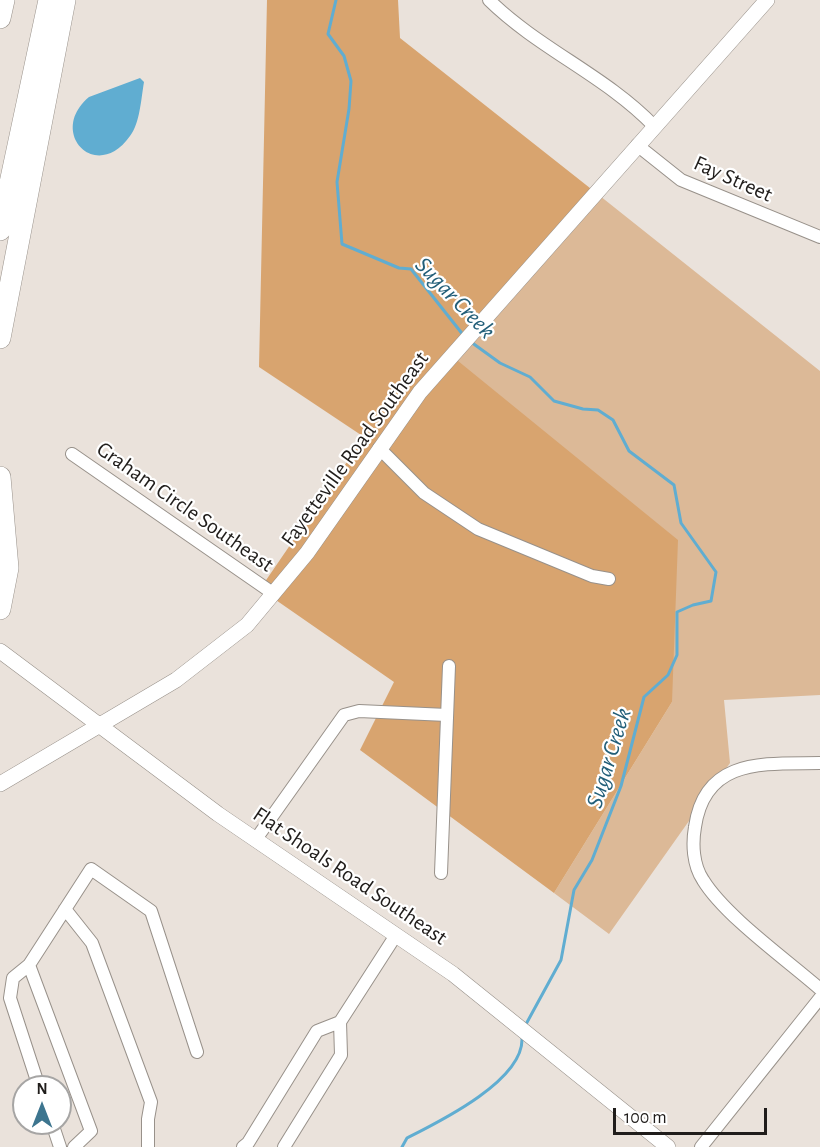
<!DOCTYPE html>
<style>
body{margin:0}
#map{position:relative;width:820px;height:1147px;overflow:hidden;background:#eae2db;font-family:"Alegreya Sans",sans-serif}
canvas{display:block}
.north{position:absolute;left:12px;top:1075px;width:60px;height:60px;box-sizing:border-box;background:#fff;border:2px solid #a6a5a4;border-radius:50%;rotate:0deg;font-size:16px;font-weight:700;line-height:24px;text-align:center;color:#201d1b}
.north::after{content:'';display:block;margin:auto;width:21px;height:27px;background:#3d758f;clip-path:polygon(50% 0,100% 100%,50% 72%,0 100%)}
.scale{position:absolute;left:613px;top:1108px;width:154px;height:27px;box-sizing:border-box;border:3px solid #201d1b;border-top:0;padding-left:8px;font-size:18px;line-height:21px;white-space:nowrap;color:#201d1b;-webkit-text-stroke:4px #fff;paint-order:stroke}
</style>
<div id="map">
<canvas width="820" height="1147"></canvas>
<div class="north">N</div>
<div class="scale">100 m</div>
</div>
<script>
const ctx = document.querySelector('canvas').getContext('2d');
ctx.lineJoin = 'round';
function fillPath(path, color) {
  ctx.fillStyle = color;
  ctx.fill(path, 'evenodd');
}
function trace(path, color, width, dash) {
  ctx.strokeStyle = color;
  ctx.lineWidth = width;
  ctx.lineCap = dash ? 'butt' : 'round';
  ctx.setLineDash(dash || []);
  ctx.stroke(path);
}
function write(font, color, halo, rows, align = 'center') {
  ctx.font = font + ' "Alegreya Sans",sans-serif';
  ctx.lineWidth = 4.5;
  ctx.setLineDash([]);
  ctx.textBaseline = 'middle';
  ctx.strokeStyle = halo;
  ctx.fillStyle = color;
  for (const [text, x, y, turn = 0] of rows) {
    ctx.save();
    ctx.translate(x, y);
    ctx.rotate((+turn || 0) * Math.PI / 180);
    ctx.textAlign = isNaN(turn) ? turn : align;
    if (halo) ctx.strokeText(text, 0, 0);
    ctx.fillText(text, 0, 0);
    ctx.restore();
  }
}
const green = new Path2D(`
 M595,192L820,371V695L724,700L730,763L609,934L554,893L672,702L447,351Z`);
const forest = new Path2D(`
 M267,0H398L400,38L595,192L447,352L678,540L672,702L554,893L360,750L394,682L260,589L364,437L259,367Z`);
const water = new Path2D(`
 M140,78L144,82C141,99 140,123 130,136C96,184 47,132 89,97Z`);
const stream = new Path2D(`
 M336,0L328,34L344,56L351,81L349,109L337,182L342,244L399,268L411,269L464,336
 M471,342L500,363L530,377L554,401L583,409L598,410L613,420L629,451L674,485L681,523L716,572L711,601L693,605L677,612V655L668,675L644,697L621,786L592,860L574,890L561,960L525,1026
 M402,1147L407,1138C441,1121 524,1080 522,1038`);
const minor = new Path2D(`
 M489,0C539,49 606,76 654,126
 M637,145L681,180L820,237
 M379,448L424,493L478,529L592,576L609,579
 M72,454L274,594
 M820,763C765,764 705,757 695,827C692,844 693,865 703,880C725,916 787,960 820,989
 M256,839L344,715L359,711L447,715
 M441,873L449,666
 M65,909L92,943L151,1102L148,1119V1147
 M29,965L13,978L10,998L39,1087
 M52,1123L60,1147
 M74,1147L91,1131L29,965L91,869L151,911L197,1052
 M243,1147L248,1143L317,1031L340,1022L396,935
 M284,1147L341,1055L340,1022
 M701,1147L820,998`);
const tertiary = new Path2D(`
 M0,651L218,814L453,974L668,1147
 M0,784L176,680L247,625L307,553L420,392L767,0`);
const motorway = new Path2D(`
 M0,18L4,0
 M0,230L49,0
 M0,338L65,0
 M0,477L8,568L0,609`);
const streetNames = [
 ["Fay Street",733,179,24],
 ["Fayetteville Road Southeast",355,449,-54],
 ["Graham Circle Southeast",185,507,35],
 ["Flat Shoals Road Southeast",350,876,34]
];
const waterNames = [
 ["Sugar Creek",455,298,46],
 ["Sugar Creek",609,758,-73]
];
fillPath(green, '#dcb997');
fillPath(forest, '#d8a46f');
fillPath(water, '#60add1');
trace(stream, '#60add1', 3);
trace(minor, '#98918a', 14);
trace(tertiary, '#98918a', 16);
trace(motorway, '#98918a', 22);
trace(minor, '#fff', 12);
trace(tertiary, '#fff', 15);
trace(motorway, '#fff', 21);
write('22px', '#201d1b', '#fff', streetNames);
write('italic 24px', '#235f79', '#fff', waterNames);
</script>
